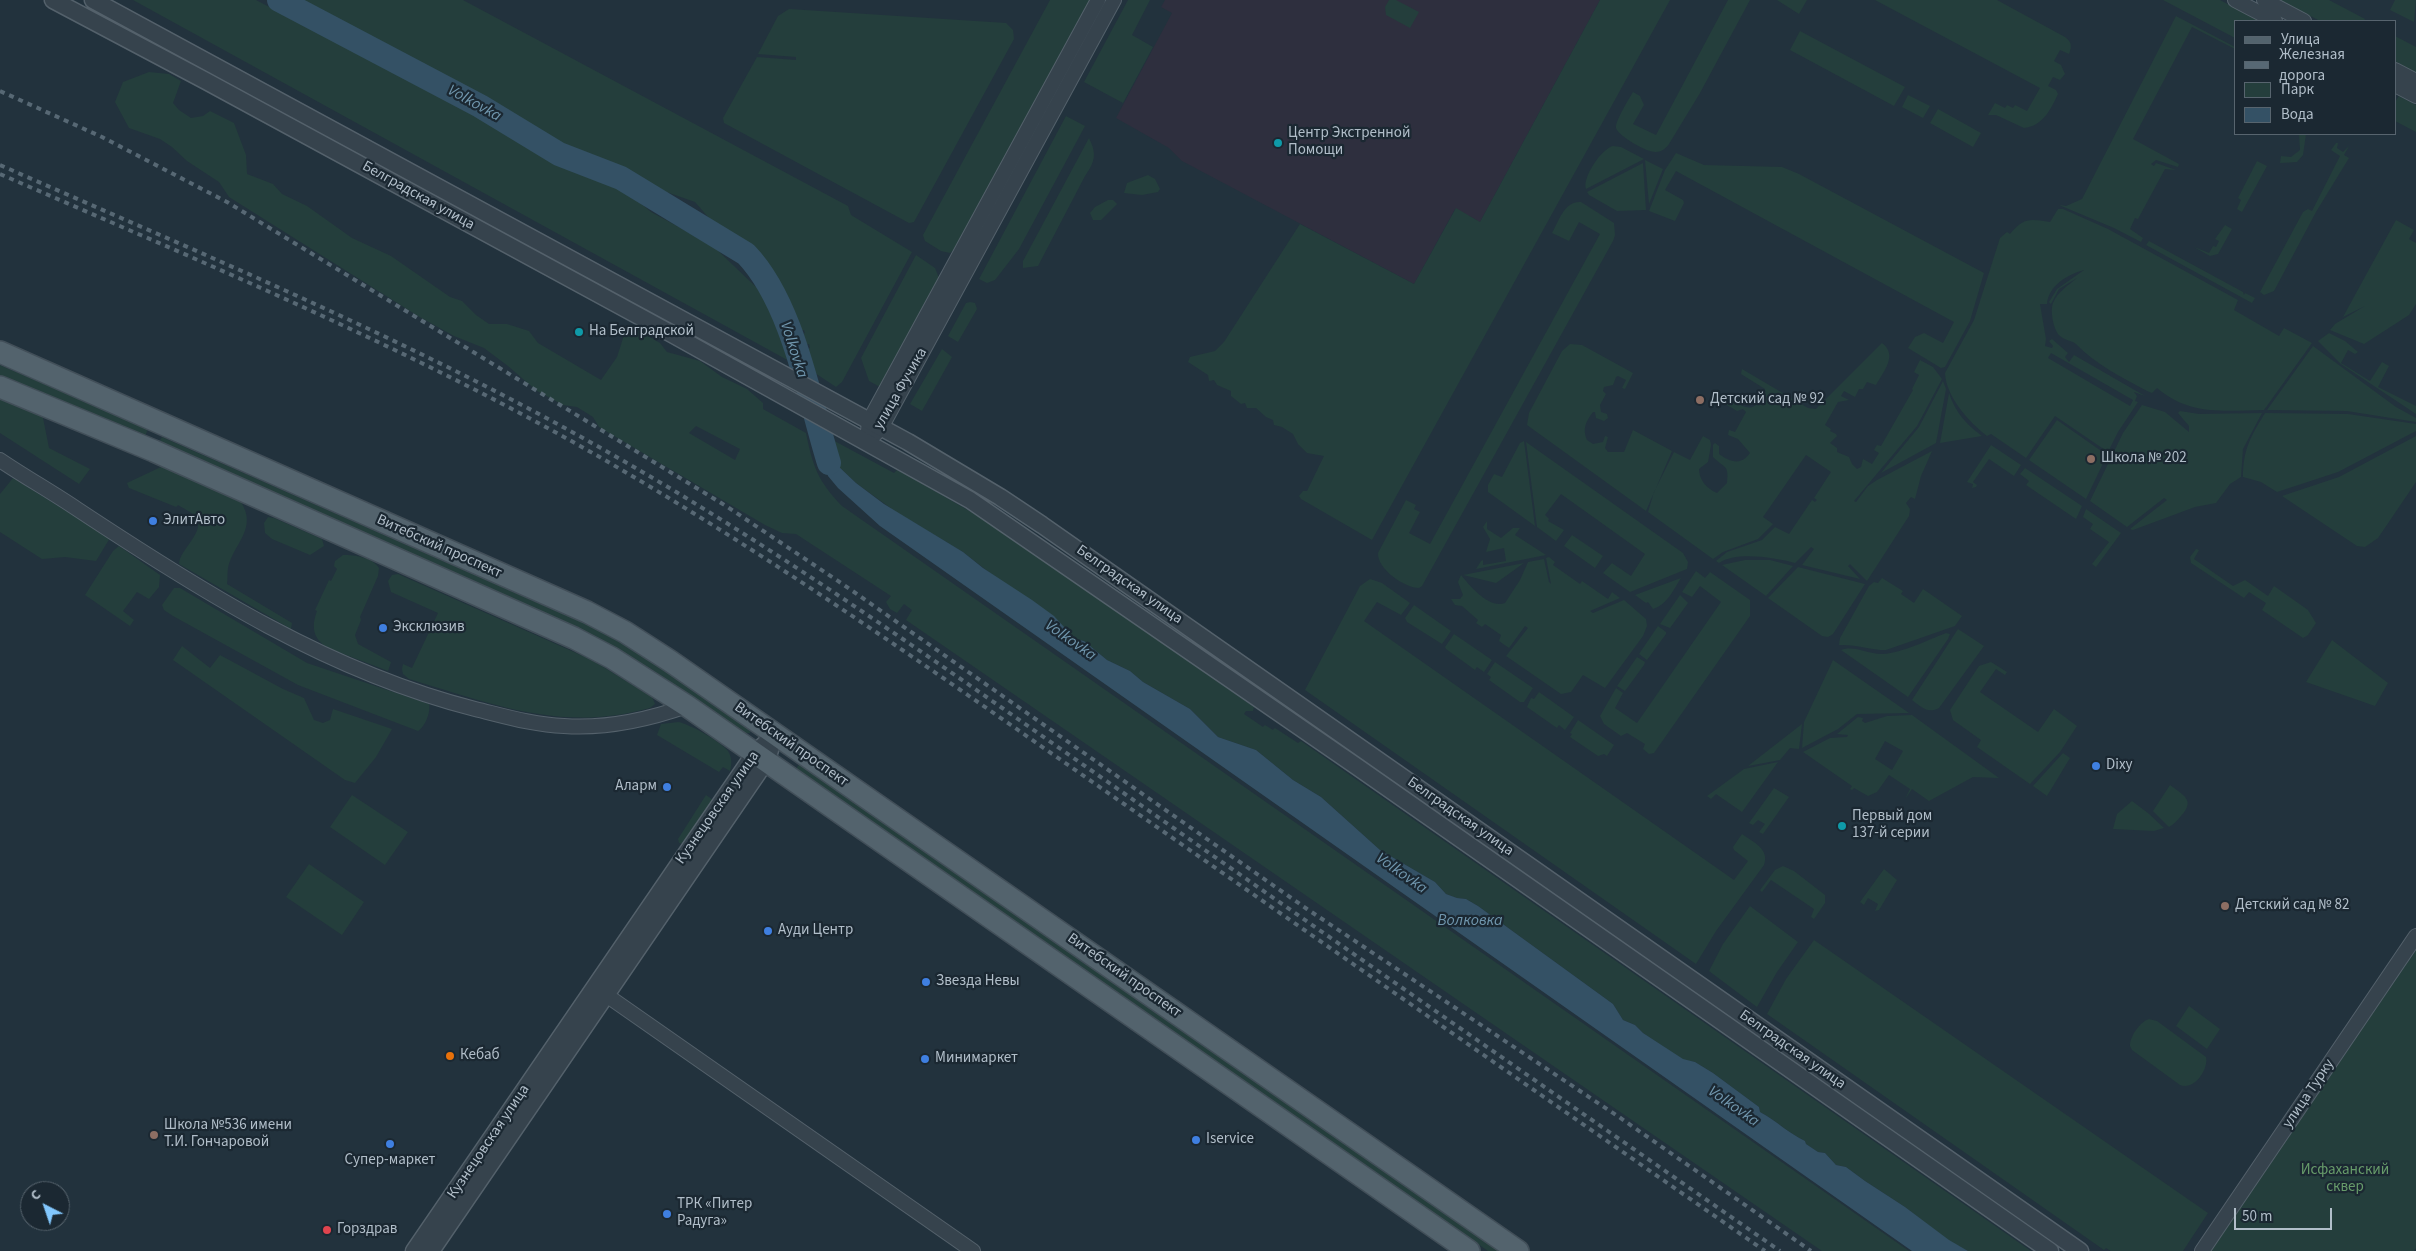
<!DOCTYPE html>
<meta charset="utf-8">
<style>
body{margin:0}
#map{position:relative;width:2416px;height:1251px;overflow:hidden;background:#22323d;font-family:"Source Sans 3",sans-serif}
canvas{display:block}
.legend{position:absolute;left:2234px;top:20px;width:162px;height:115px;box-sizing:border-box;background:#1b2832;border:1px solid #57646e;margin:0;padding:6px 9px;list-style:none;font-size:15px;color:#b1bec9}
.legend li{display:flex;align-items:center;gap:10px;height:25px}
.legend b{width:25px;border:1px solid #57646e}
.north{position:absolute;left:20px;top:1181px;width:50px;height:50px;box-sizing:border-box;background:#1b2832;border:1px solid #57646e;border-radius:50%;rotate:319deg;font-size:14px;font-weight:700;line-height:20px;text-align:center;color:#b1bec9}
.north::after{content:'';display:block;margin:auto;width:18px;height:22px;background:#82c7fd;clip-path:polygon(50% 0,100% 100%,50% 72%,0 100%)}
.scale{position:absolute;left:2234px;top:1208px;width:98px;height:22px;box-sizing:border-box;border:2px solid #b1bec9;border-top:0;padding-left:6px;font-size:15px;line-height:18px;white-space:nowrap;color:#b1bec9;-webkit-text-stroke:4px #1b2832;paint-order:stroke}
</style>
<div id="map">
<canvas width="2416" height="1251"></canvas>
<ul class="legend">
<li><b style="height:6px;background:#53636d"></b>Улица</li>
<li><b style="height:6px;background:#576874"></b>Железная дорога</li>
<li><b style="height:14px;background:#243e3c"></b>Парк</li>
<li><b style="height:14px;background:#345165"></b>Вода</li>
</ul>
<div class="north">С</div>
<div class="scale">50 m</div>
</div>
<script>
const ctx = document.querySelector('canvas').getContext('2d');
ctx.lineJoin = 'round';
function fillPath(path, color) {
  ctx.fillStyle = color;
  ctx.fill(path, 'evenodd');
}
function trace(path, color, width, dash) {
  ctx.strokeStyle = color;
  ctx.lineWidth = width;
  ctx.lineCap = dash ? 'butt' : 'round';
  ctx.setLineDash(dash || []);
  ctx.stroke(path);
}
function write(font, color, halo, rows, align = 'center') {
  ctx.font = font + ' "Source Sans 3",sans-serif';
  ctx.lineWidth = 4.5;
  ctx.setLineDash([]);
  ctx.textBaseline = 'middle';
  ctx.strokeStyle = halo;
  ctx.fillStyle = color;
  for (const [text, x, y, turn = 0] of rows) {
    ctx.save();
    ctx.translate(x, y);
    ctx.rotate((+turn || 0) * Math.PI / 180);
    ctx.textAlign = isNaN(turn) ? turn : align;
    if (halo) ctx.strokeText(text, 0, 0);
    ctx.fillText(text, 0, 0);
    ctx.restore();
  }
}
const medical = new Path2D(`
 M1165,0H1600L1480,222L1455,209L1414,284L1182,161L1169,148L1116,118L1172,13L1161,7Z`);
const green = new Path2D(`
 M133,0H256L536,147L572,170L626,191L651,212L712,245L757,288L767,302L775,314L791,362Z
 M302,0H463L848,206L851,215L912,252L842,382L836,387L809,369L804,350L810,348L809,344L801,346L799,336L805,333L804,330L797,332L787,299L772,272L750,249L716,226L695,202L655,188L612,163L588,153L564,147L515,116Z
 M1050,0H1090L954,250L950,253L941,251L925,241L923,235Z
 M1128,0H1150L1132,35L1153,47L1123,103L1084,82Z
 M1389,0H1396L1419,12L1410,28L1386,15L1385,7Z
 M1600,0H1670L1372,540L1301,499L1299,496L1303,491H1307L1324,456L1307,453L1298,444L1293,434L1282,427L1274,425L1273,420L1266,417L1256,408H1247L1245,403L1241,404L1231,396V391L1217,385L1214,380L1209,381L1208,375L1188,362L1190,357L1215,351L1224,342L1300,224L1414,284L1456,208L1480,222Z
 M1728,0H1750L1700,93L1669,144C1666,148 1662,152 1656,152C1648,153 1618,136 1616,128C1615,121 1629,99 1633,92L1640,96L1644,105L1633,124L1656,135Z
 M1777,0H1807L1799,14Z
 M1875,0H1997L2065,37C2072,42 2072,47 2069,54L2060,50L2054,61L2061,65L2065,74L2060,80L2053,77L2048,86L2056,90L2058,94C2051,109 2043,126 2024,128L1996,115H1988L1995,103L2005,108L2007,105L2013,108L2015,105L2027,111L2040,88Z
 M2163,0H2220L2259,21H2235V38Z
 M2280,0H2329L2365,19L2364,21H2320Z
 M2395,0H2416L2414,22L2390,10Z
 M789,9L1006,23L1013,30L1014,39L914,222L909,223L724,123L723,118L757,57L796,60V57L758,54L778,16Z
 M2176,16L2235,47V49L2192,27L2133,139L2179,164L2178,167L2156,160L2151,164L2154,166L2156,163L2176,170L2165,169L2138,219L2135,218L2130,229L2143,238L2141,242L2114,228L2059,205L2066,206L2082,199Z
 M1800,31L1905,87L1894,106L1790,50Z
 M2395,36L2416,47V73L2395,61Z
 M149,72L169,74L181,81L173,103L179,110L191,118L203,116L210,111L234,123L246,155L247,174L273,184L282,194L307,206L352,238L391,256L450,297L462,301L476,315L489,324H507L529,331L538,343L601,380L617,357L626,329H636L660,343L667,352L700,361L722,377L747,389L763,403V409L806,433C813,467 818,481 842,506L1909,1251H1822L906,620L912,610L904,604L897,613L890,609L886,602L891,596L796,534L782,533L765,525L599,427L593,417L577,407L563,405L537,391L508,366L484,348L454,336L418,316L229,197L219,182L187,161L172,147L160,139L129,128L115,102L123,82ZM696,426L740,449L735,460L689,433Z
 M1908,95L1930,106L1923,118L1902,107Z
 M2399,96L2416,105V132L2395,121V102Z
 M1938,109L1981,133L1973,147L1930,123Z
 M1066,116L1085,126L1019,249L995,280L987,283L979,279Z
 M2299,134H2306L2303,155L2297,162L2280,163L2281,156L2291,157L2300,150Z
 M1089,138C1097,154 1095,162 1085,176L1038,266L1023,268V261Z
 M2336,143H2338L2337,148L2343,152L2349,146L2344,155L2349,158L2316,212L2274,291L2264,295L2260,292L2303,212L2308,209L2312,211L2340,156L2331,150Z
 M1613,146L1621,147L1644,159L1586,189C1582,178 1601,149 1613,146Z
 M1676,153L1704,165L1782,167L1799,174L1984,273L1970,321L1945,367L1941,368L1908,348L1915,337L1924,333L1943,343L1954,322L1676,171L1665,190L1683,200L1684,203L1675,221L1649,211L1665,170Z
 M1645,160L1663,169L1649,204Z
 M2257,161L2267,166L2242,212L2237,209L2241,200L2238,198Z
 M1643,163L1646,210L1617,211L1589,195L1587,192Z
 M1148,175L1155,179L1160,189L1158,192L1142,195L1124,193L1127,183Z
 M1108,200H1113L1117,204L1101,220H1093L1090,213L1095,207Z
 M1581,202L1614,223L1615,235L1613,241L1422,586L1419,588C1405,588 1377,569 1378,553L1406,500L1416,505L1414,509L1420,512L1409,533L1430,544L1600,234L1579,222L1569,241L1552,233C1559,221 1564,201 1581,202Z
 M2058,209H2063L2108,229L2238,300L2234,310L2279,336L2284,328L2312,343L2264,410C2220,411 2189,415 2157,388L2152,393L2147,391C2123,378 2095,364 2076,344C2073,341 2064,340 2060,336C2053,330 2050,310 2053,303C2058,291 2069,285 2077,278L2059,289L2051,304L2049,302L2057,289L2084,270C2067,275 2049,285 2047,304H2040L2046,339L2045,346L2052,348L2053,346L2049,341L2052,339L2068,353L2065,357L2069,362L2074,355L2145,396L2134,392L2137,396L2135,401L2138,402L2118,432L2108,452L2055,416L2026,458L1991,434L1987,436C1969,422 1946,397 1945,373L1974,320L2000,238L2007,232L2010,234C2024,217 2030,219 2050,222ZM2051,353L2133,400L2130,406L2048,358Z
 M2396,220L2414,230L2409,239L2416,243V304L2409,315L2364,344L2330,330L2335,324L2365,306L2343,317Z
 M2225,225L2232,229L2218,254L2210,256L2194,247L2209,253L2213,246L2216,247L2219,241L2215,239Z
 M2149,241L2243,292L2244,295L2245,293L2255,298L2252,303L2146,245Z
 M916,255L935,268L939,278L880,387L869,381L861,358Z
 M970,302L975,303L977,309L958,342L948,336L966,303Z
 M2329,333L2345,341L2358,352L2355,354L2348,350L2341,363L2370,381L2382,362L2389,366L2378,387L2416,406V414L2341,364L2318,341Z
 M1882,343C1898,355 1884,371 1876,385L1867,382L1863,389H1859L1855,397L1844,391L1841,396L1849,400L1838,402L1825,425L1831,429L1830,431L1836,434L1837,436L1830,443L1837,448V452L1849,457L1852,464L1857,469L1861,467L1863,459L1872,464L1879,453L1874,450L1877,445L1881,446L1913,390L1912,389L1919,375L1914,372L1920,360L1933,367L1942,379L1917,426L1854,501L1856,502L1868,486L1877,480L1932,451L1921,476L1915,499L1911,497L1906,503L1910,509L1909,516L1867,581L1850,564L1848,566L1860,579L1802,565L1814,549L1811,547L1795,563C1775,558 1737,551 1719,563L1716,561L1727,552L1762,540L1775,527L1789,534L1812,500L1815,502L1817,500L1814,498L1831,472L1806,455L1763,517L1773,524L1758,539L1723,552L1713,559L1648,512L1654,492L1674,452L1690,460L1703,436L1710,440L1711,445L1708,462L1699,469C1699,480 1707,489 1717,493L1727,483C1729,464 1725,469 1713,457V445L1715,443L1719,446V454C1730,462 1741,466 1750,453L1738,439L1728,435L1729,430L1735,432L1746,412L1743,409L1737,411L1727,405L1728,400C1752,410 1754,413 1765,389L1741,374L1742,369L1808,408L1816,409Z
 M1570,344L1582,345L1633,373L1625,389L1622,388L1626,380L1618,376L1616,377L1613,385L1604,387L1603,391L1606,394L1600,405L1601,412L1607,414L1608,418L1604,421L1596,418L1595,412H1593C1586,421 1582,429 1587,440L1593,444L1603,442L1605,436L1608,437L1605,448L1608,452H1624L1633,430L1672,451L1646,511L1527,425L1529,413L1562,351Z
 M2313,346L2396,407L2416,418V422L2347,411L2267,410Z
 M942,349L952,357L922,411L910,404Z
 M0,365L148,429L145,436L0,375Z
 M1943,381L1946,389L1936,443L1881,473L1919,427Z
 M1949,393C1955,412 1966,424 1982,436L1940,443Z
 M0,397L42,413L49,448L90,469L79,484L0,433Z
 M2142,405L2165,412L2189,432V426L2178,413L2180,411L2199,414L2262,413L2243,449L2241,477L2230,484L2216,503L2195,507L2133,530L2130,529L2167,500L2164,498L2127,527L2090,501L2123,433Z
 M2265,413L2348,414L2416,424V431L2338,472L2277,492L2261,482L2243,477C2243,449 2251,436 2265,413Z
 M2057,420L2107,455L2086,499L2029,460Z
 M2416,436V482L2378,538L2365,547L2357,546L2282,496L2339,477Z
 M162,437L595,628L658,665L750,729V733H744L654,671L591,635L162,443L160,440Z
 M829,438L894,473L897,470L907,475L990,523L1254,707L1253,711H1246L1244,714L1263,727L1265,725L1273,730L1275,728L1298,743L1301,741L2031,1251H1968L1949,1241L1905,1207L1865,1181L1846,1167L1836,1165L1825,1153L1818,1152L1806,1144L1805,1141C1788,1133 1777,1121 1760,1112L1759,1107L1713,1073L1695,1062L1683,1060L1643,1033L1635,1025L1623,1020L1613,1004L1478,906L1466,899L1457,898L1446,894L1435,882L1380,850L1321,797L1293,780L1256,750L1218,737L1190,709L1143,682L1130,671L1107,660L1084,641L1075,639L963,552L896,512L856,483L836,464Z
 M1524,441L1535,526L1488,492V485L1494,474L1502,477L1520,443Z
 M1526,442L1683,553L1688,562L1687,569L1630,592L1603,573L1612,563L1631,576L1645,554L1561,494L1545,515L1549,519L1548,521L1564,530L1556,541L1537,527Z
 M1991,445L2021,465L2014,476L1989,459L1973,482L1977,485L1976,487L1972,488L1973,484L1967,482Z
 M163,466L241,502C258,529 233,544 228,568C227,573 228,579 227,584L292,623L291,629L179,564C179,550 208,530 195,516C191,512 183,508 178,505L176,507L129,488L127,483Z
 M2025,468L2082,506L2076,519L2026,485L2029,481L2020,474Z
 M13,478L110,538L96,561L65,557L42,559L0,532V494Z
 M2086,509L2121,533L2096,567L2092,564L2109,542L2090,529L2093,524L2083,517Z
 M268,517L274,518L322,539L324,546L310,555L272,539L265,533L264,523Z
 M1487,521V529L1501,538L1513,528H1520L1515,535L1546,555L1476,569L1481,561L1483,560V565L1506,561L1504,548L1486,552L1490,539L1483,527Z
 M1572,535L1603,556L1595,568L1564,546Z
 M119,546L160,575L159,587L149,599L137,592L123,611L134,620L130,626L85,595L113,551Z
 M2196,549L2199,550L2194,559L2233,586L2245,580L2268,596L2274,586L2308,610L2316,623L2308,635L2303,638L2262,610L2266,603L2249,592L2244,598L2191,563L2190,557Z
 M343,555C355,555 372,557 379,568L378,576L360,617L361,620L355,635L358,644L391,662L388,671L328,648C313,639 311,627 317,611L315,610L329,580L331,581L337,569L334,566L335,561Z
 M1549,557L1555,562L1553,565L1580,584L1582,581L1608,599L1612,592L1620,598L1590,611L1593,613L1624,600L1646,619L1647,626L1643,636L1605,688L1583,675L1571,692L1561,694L1506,656L1528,628L1525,626L1509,648L1499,641L1501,635L1485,624L1482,627L1476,623L1478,620L1462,606L1455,605L1451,599H1460L1463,595L1458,582L1461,575C1470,586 1489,609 1505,603L1520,580L1528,562L1544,559L1549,582L1551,584L1546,558Z
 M1745,560H1770L1793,566L1766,596L1722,565Z
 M1524,563L1496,583L1463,575Z
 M1798,567L1865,584L1833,634L1828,637L1822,636L1768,598Z
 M1696,571L1705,578L1710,572L1750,600V616L1654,753L1649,754L1643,749L1645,744L1627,733L1621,736L1604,724L1600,716L1616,688L1623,693L1615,708L1637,723L1721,602L1700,586L1692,597L1682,592Z
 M398,574L592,660L652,697L655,704L650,708C562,733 493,704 409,679L403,674L402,669L403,664L412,668L438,613L391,592L388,581L392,575Z
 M1681,578C1674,589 1667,605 1653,609L1648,602L1646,603L1635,595Z
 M1882,578L1903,591L1901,594L1914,603L1923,589L1962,616L1955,626L1886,650C1870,650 1855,644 1839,645L1840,638L1869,586L1874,582L1878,583Z
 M1370,579L1382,583L1410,603L1401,615L1377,602L1364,621L1734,880L1748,861L1734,850L1733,847L1742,834C1753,842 1770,849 1764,865L1716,931L1696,964L1305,690L1360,586Z
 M174,588H180L307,663L429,704C431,712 425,727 418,731L298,685L173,616L164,610L162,605Z
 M1680,595L1688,603L1670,628L1660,624Z
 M1414,605L1451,631L1442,644L1407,622L1405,618Z
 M1658,626L1666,632V634L1647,660L1639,654Z
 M1958,629L1984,646L1939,708C1928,714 1921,707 1912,700Z
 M1946,633L1950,634L1948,639L1908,697L1841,650C1855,645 1869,655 1883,654C1902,653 1928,640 1946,633Z
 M1454,634L1492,660L1484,672L1477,667L1475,670L1446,649L1445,647Z
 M2332,640L2388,683L2375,706L2306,682Z
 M182,646L210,668L220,655L283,689L304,698L314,720L323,723L330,720L333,709L392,729L391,731L376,757L355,783L345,780L173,660Z
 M1637,657L1645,662L1644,665L1625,691L1617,686Z
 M1833,660L1909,713L1857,714L1838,729L1802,748L1804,722Z
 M1495,662L1533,688L1524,702H1520L1489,680L1491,677L1487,674Z
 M1991,662L2007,672L2005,675L1996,669L1980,692L2038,732L2054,709L2077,726L2060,752L2030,784L1977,747L1981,740L1953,720L1950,710L1979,666Z
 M1539,692L1574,717L1565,730L1559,725L1557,728L1527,707L1531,698L1534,699Z
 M1912,715L1999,778L1973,777L1929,801L1912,789L1905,799L1910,789L1889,775L1877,792L1868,796L1854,788L1852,790L1850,789L1852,786L1803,752L1830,738L1847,737L1848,735L1837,734L1858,717L1863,718L1862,721L1865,723L1887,716ZM1885,741L1903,751L1892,770L1875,759Z
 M1578,720L1614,745L1607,756L1604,754L1598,756L1570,737L1572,734L1570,733Z
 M679,722C691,725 720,741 728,751C732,757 732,764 730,771L723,767L719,772L657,735L661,724Z
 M1802,724L1799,749L1790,748L1780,760L1748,766Z
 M2063,753L2070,758L2047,796L2033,786Z
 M1778,762L1742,812L1716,794L1711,799L1707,796L1744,769Z
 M800,763L1500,1251H1488L796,769Z
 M2170,785C2183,795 2196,800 2181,816C2177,821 2174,824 2169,827L2153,811Z
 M1774,788L1789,797L1763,834L1759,832L1765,824L1758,820L1753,825L1749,823Z
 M352,795L408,832L385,865L330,827Z
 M706,795L713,800L683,844L679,843L678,839Z
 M2132,801L2148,813L2164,828L2154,831L2113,829L2117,814Z
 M309,864L364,902L342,935L286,897Z
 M1783,866L1794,871L1825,895V903L1814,919L1811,917L1814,909L1771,880L1762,892L1760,890L1775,870Z
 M1884,869L1897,880L1879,910L1875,911L1878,904L1868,898L1864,905L1860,902Z
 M1750,906L1798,942L1777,972L1757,1007L1709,971L1723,944Z
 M1814,940L2208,1213L2183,1251H2111L2106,1248L2104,1250L1767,1014L1786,979Z
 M2416,950V1248L2414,1251H2211Z
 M2189,1006L2220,1029L2207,1049L2176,1026Z
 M2149,1019L2157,1021L2206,1057C2209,1069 2194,1091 2180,1085L2132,1050L2130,1046C2130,1036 2140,1022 2149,1019Z`);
const water = new Path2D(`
 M816,431L829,438L836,464L856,483L884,504L963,552L983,568L1032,600L1054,616L1075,639L1084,641L1107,660L1130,671L1143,682L1190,709L1218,737L1256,750L1293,780L1321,797L1380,850L1435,882L1446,894L1457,898L1466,899L1478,906L1613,1004L1623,1020L1635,1025L1643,1033L1683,1059L1695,1062L1713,1073L1759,1107L1760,1112C1777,1121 1788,1133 1805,1141L1806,1144L1818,1152L1825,1153L1836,1165L1846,1167L1865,1181L1905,1207L1949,1240L1968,1251H1912L880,526L838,488L828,476L813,432Z`);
const river = new Path2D(`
 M279,0L480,106L559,154L621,178L746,254C793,303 809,399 829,463`);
const minor = new Path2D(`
 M2235,0L2275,21
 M2264,0L2304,21
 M2395,70L2416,81
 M2395,85L2416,96
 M868,431L869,421L1098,0
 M867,443L881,428L1114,0
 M0,460C25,477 52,492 77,509C201,591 329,672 475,709C504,716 534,725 564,726C606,729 647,720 687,706
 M599,990L973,1251
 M2202,1251L2416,936`);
const tertiary = new Path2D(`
 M53,0L206,81L670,333L970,500L1356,766L2050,1251
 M93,0L908,442L1000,497L1042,525L2080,1251
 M414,1251L755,753L776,734
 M431,1251L766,761L770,750`);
const primary = new Path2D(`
 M0,352L587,612L625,632L670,661L1518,1251
 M0,387L154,451L574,638L612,658L687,706L1469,1251`);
const rail = new Path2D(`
 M0,91L102,137L227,202L726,506L844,585L1307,909L1619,1117L1811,1251
 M0,165C202,254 406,338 599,447C782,550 953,674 1125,794C1343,947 1562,1099 1780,1251
 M0,174C204,263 410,348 603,459C783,563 953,685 1124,804C1337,953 1551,1102 1765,1251`);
const markers = [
 [1278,143,5,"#0f9aa8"],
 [579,332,5,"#0f9aa8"],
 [1700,400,5,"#8d6e63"],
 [2091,459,5,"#8d6e63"],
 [153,521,5,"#3f7fe0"],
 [383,628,5,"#3f7fe0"],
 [2096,766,5,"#3f7fe0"],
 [667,787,5,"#3f7fe0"],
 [1842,826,5,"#0f9aa8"],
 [2225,906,5,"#8d6e63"],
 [768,931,5,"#3f7fe0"],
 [926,982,5,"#3f7fe0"],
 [450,1056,5,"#e8710a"],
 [925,1059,5,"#3f7fe0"],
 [154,1135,5,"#8d6e63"],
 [1196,1140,5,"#3f7fe0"],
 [390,1144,5,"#3f7fe0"],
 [667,1214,5,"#3f7fe0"],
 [327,1230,5,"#e0444e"]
];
const poiNames = [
 ["Центр Экстренной",1288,134],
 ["Помощи",1288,151],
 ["На Белградской",589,332],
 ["Детский сад № 92",1710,400],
 ["Школа № 202",2101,459],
 ["ЭлитАвто",163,521],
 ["Эксклюзив",393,628],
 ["Dixy",2106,766],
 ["Аларм",657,787,"right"],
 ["Первый дом",1852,817],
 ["137-й серии",1852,834],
 ["Детский сад № 82",2235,906],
 ["Ауди Центр",778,931],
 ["Звезда Невы",936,982],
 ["Кебаб",460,1056],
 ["Минимаркет",935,1059],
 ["Школа №536 имени",164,1126],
 ["Т.И. Гончаровой",164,1143],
 ["Iservice",1206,1140],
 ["Супер-маркет",390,1161,"center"],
 ["ТРК «Питер",677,1205],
 ["Радуга»",677,1222],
 ["Горздрав",337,1230]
];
const streetNames = [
 ["Белградская улица",418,196,29],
 ["улица Фучика",901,389,-60],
 ["Витебский проспект",439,547,24],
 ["Белградская улица",1129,585,35],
 ["Витебский проспект",791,745,35],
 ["Кузнецовская улица",718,808,-55],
 ["Белградская улица",1460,817,35],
 ["Витебский проспект",1124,976,35],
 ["Белградская улица",1792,1050,35],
 ["улица Турку",2309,1094,-56],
 ["Кузнецовская улица",489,1142,-56]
];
const parkNames = [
 ["Исфаханский",2345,1171],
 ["сквер",2345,1188]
];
const waterNames = [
 ["Volkovka",474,104,29],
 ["Volkovka",793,350,72],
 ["Volkovka",1070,641,35],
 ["Volkovka",1401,874,35],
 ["Волковка",1470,921],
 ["Volkovka",1733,1107,35]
];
fillPath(medical, '#2e2f3e');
fillPath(green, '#243e3c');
fillPath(water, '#345165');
trace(river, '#345165', 24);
trace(minor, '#54616b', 16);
trace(tertiary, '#54616b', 19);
trace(primary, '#424f59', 24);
trace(minor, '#36434d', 14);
trace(tertiary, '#36434d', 16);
trace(primary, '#53636d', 21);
trace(rail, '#576874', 4, [5, 5]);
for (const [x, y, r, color] of markers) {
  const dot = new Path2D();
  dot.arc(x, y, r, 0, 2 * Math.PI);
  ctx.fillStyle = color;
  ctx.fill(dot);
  trace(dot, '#1b2832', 2);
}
write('15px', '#b1bec9', '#1b2832', poiNames, 'left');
write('15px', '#b1bec9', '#1b2832', streetNames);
write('15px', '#679b6a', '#1b2832', parkNames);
write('italic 16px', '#7096ad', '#1b2832', waterNames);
</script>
